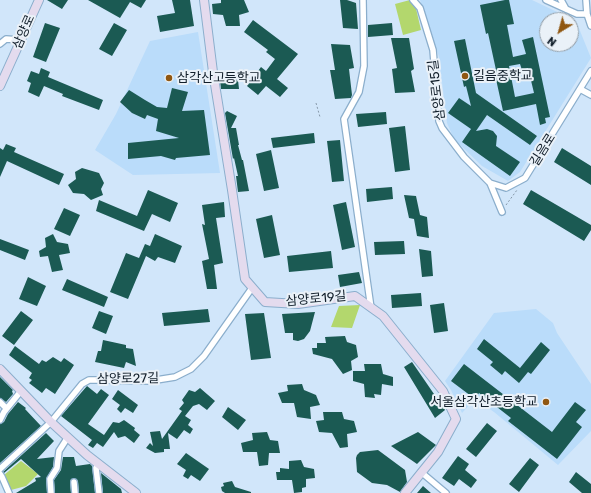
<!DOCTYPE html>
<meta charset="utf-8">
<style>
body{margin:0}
#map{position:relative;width:591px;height:493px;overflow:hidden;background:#d1e6fa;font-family:Rubik,sans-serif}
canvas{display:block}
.north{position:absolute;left:539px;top:12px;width:40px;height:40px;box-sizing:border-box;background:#eaf1f8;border:1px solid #939da6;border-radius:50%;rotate:217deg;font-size:11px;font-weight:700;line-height:16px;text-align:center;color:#111e2a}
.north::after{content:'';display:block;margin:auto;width:14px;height:18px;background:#905711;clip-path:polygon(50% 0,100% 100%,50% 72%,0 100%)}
</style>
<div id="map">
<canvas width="591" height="493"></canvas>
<div class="north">N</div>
</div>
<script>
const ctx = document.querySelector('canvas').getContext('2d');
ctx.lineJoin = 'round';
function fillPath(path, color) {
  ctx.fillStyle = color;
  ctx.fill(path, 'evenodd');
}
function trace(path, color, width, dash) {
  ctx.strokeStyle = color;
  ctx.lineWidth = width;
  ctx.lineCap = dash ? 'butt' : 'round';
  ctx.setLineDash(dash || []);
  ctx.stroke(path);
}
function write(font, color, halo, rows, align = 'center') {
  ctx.font = font + ' Rubik,"Noto Sans KR",sans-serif';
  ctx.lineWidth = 4;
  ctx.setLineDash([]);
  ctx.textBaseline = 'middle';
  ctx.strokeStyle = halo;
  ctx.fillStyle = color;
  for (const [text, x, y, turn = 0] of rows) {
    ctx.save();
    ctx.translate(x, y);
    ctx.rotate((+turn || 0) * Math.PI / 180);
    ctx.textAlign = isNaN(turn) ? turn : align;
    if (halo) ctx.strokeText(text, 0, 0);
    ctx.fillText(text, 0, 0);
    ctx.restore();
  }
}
const built = new Path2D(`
 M420,0H532L576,21L591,58L520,172L508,181L482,166L454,139L447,123L439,57ZM547,20H571V44H547Z
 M198,32L220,173L133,175L95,150L116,114L150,41Z
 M536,309L553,323L557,333L591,384V431L558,465L494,412L475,399L462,413L451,390L445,381L494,313Z`);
const green = new Path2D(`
 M410,0H414L421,30L403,35L395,4Z
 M360,305L352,328L331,327L339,306Z
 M21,461L38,474L26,486L11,490L4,475Z`);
const building = new Path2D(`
 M47,0H68L62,9Z
 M88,0H146L141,8L130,2L120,18Z
 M172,0H190L194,26L160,32L157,16L175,13Z
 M221,0H244L249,12L239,15L240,26H226L223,15L213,14L212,4L221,3Z
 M340,0H347L356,3L358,29L343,28Z
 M505,0H509L514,24L507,25L513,57L526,54L522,40L533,37L550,117L545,118L546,123L540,125L536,104L503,111L494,70H496L488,33L486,34L480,5ZM520,64L522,70L528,68L534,93L515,97L509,66Z
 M253,20L298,54L277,79L288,88L280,97L266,86L258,95L247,86L261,67L266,71L275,59L266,52L268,50L244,32Z
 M45,23L60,28L46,62L33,57Z
 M114,23L127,30L112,56L99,49Z
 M392,23L393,35L368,37V25Z
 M391,38H409L414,69L411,71L415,92L395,93L392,69L397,68Z
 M465,39L476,93L537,136L530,145L487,115L476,131L487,129L493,131L497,136L496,146L520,162L510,176L462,142L471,129L448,113L459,98L471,106L466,86L464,87L454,41Z
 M331,44L350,45L354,68L349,69L352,95L351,98L335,99L330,70H335Z
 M41,68L50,72L48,77L103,100L99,110L62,96L63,94L44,86L39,97L28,92L31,83L27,81L31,71L39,74Z
 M237,71L239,89H221L219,72Z
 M172,88L188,92L182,111L204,110L210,155L176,158L175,160L161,156L128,159V143L179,138L156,131L158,119L147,115L145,119L132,113L120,102L129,90L145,100L157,107L167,108Z
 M227,111L237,116L231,128H236L239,145H238L242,160H243L249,191L238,192L236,176H238L234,158L233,159L225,113Z
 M386,112L387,124L358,127L356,114Z
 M405,126L410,170L395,172L389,128Z
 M314,133L315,143L273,148L271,138Z
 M340,140L344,181L332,182L327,141Z
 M6,144L16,148L14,152L64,174L59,185L7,161L0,177V148L3,150Z
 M562,148L591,166V185L554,162Z
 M271,150L279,188L264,191L256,154Z
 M82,168L99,173L104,183L101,189L103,195L91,200L84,194L73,193L68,185L76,179L75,172Z
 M392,187L393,199L367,202L366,189Z
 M148,190L178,203L170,222L152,214L144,231L96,211L99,200L137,216Z
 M531,190L591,225V230L584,241L523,204Z
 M404,195L416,196L420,215L427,217L429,238L417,236L414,219L409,218Z
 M224,202L225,217L216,218L223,263L214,265L217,289H207L202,261L209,259L202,224L205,225L202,205Z
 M346,202L355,247L342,250L333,205Z
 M64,208L80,215L70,236L54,229Z
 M272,215L280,255L264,258L256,219Z
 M53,234L57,242L68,244L70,253L59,255L63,270L52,272L48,256L40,257L39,251L46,247L45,238Z
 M155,234L182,246L175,263L158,257L155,261L146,256L128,299L110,292L126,253L139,258L145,244L150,246Z
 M0,239L29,250L25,260L0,250Z
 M404,241L405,254L375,255L374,242Z
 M419,249L431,251L433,276L422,277Z
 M331,251L333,268L289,272L287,256Z
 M359,272L362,283L340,287L338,275Z
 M28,277L46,286L37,306L19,299Z
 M67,279L108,297L104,307L62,290Z
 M421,293L422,306L392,308L391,295Z
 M444,303L448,331L434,333L430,305Z
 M208,309L210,322L164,326L162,313Z
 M21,311L33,320L14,345L2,336Z
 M99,311L113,316L106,334L92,328Z
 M315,312L310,331L304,339L298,341L293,340V333H285L282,314Z
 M264,313L271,358L251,360L245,314Z
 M345,336L347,342L356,345L358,357L351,361L352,370L343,374L332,359L313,354L312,348H317V343H326L325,337Z
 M484,339L520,368L541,342L550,350L531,374L528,372L519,383L505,371L502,375L490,365L493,362L477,349Z
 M103,340L126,345V348L133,349L136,366L126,362L124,368L95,362L98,351H101Z
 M15,346L39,364L42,360L46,362L53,357L61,362L64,358L74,365L55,394L46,388L42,393L29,383L32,380L29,378L32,373L9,355Z
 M412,362L445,410L435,418L404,367Z
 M364,364H381L383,374L393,377V386L382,384L381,395L374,394L375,398L365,397L364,384L353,381V371H365Z
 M464,364L552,432L575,402L586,410L576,422L582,427L557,459L508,421L511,418L479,393L477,396L473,393L471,396L451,381Z
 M0,377L13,390L12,391L13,394L6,402L0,398Z
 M302,384L304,390L316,395L320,405L310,407L311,419L297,417L294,403H282L278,393L288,391L287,385Z
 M87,386L97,394L101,389L109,395L88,424L104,435L113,422L119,423L124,420L135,428L134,430L140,435L134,443L125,436L118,438L114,432L103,447L97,443L93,448L88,445L92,440L61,416Z
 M200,388L215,401L207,410L199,404L193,406L185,416L191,420L188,425L193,429L190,434L184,430L177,439L168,433L170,449H164V452L155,453L146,448L150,443L153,446L150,432L160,431L162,439L182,411L179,409L184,403L182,400L189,390L195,392Z
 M118,390L138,405L133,413L125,408L121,413L117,409L120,405L112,399Z
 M18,402L26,408L25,409L41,426L0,463V424L4,422L8,414Z
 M228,407L246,420L238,430L222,417Z
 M323,412H342L344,419L354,421L357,432L347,434L348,447L340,448L332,433L319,432L316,421L324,420Z
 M487,423L497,431L476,457L466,449Z
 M267,432L270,440L278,441L280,453H269L268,465L259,466L257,452H243L241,443L253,440L252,433Z
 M418,432L436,445L417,464L391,446Z
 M46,433L54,441L37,459L54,457L53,467L46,479L47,493H16L36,481L35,478L41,477L21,459L4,473L3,472Z
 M378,450L405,470L407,482L400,492L387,485L372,483L357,472L356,458L357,455L360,452Z
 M186,453L209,469L200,481L191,475L188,479L183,476L186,470L177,464Z
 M458,456L469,464L465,470L477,480L471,488L459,479L454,486L442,478Z
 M63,457H74L76,466L90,464L92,466L95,493H79L78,481L74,478L70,481L71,493H55L54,480L61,470Z
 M530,458L539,465L519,492L509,484Z
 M301,460L304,467L314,469L315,478L306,479V487L302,488V492L294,493L292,480H277L276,472H280V468L289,469V461Z
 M576,472L591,484V493H582L569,482Z
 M101,473L121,489L122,493H103Z
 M232,481L235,487L251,492V493H225L222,491L221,487L224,486L223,483Z
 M423,486L431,493H417Z`);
const path = new Path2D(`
 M316,103L320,117
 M506,205L517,190`);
const street = new Path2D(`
 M363,0L364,66L359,92L344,119L371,308
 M413,0L420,8L433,50L439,121L442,128L464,157L490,183L502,212
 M546,0L577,14H587
 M561,0L566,9
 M586,0L587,14L591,26
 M0,44L6,39L20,40
 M580,89L591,95
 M490,183L506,188L525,178L591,71
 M0,402L6,408
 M0,420L4,412L21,391
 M98,464L96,468L99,493
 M0,469L51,422L82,384L89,380H103L150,381L175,377L191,369L204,356L252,288
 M421,472L446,493
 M0,474L2,477L9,493
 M74,482L75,493
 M51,493L50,479L57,468L59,451L68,437`);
const secondary = new Path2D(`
 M204,0L213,72L232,190L245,279L265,302L298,304L355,296L383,316L443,391L456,419L438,452L405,493
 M0,86L39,0
 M0,369L51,422L87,455L136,493`);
const markers = [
 [465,76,4,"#905711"],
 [169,78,4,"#905711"],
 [546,402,4,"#905711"]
];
const streetNames = [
 ["삼양로",24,32,-66],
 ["삼양로15길",437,90,-97],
 ["길음로",543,150,-58],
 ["삼양로19길",316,299,-5],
 ["삼양로27길",128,379,-1]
];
const poiNames = [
 ["길음중학교",473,76],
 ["삼각산고등학교",177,78],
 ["서울삼각산초등학교",538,402,"right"]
];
fillPath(built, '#badcfa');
fillPath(green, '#b3d76d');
fillPath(building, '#1b5a53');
trace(street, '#8baecc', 8);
trace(secondary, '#8baecc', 10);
trace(path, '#8597a8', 1, [2, 2]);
trace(street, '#fff', 5.5);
trace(secondary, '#e4dbee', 8);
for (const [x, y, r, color] of markers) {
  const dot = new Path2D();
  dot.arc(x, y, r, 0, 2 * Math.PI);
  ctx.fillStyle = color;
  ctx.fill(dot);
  trace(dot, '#eaf1f8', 1.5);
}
write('13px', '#111e2a', '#eaf1f8', streetNames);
write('13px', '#111e2a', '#eaf1f8', poiNames, 'left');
</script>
